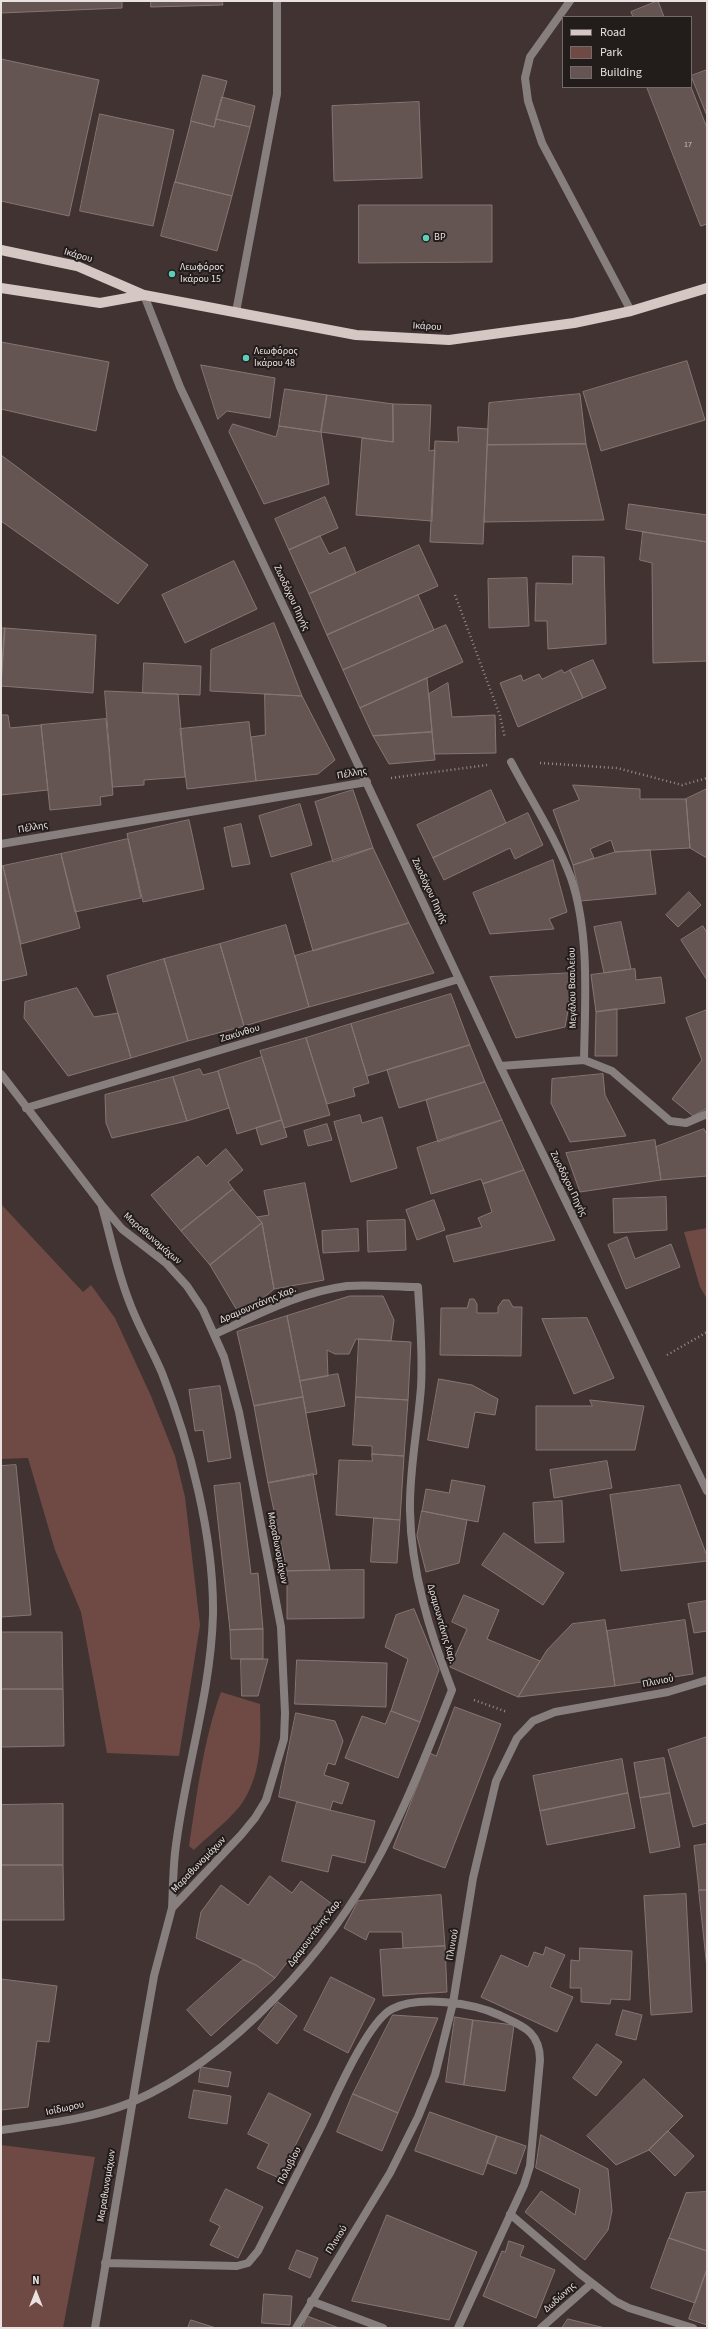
<!DOCTYPE html>
<meta charset="utf-8">
<style>
body{margin:0}
#map{position:relative;width:708px;height:2329px;overflow:hidden;background:#403331;font-family:"Source Sans 3",sans-serif}
canvas{display:block}
.frame{position:absolute;inset:0;border:2px solid #eae2e1;pointer-events:none}
.legend{position:absolute;left:562px;top:16px;width:130px;height:72px;box-sizing:border-box;background:#221c1b;border:1px solid #726b6a;margin:0;padding:5px 7px;list-style:none;font-size:12px;color:#eae2e1}
.legend li{display:flex;align-items:center;gap:8px;height:20px}
.legend b{width:20px;border:1px solid #726b6a}
.north{position:absolute;left:16px;top:2273px;width:40px;height:40px;-webkit-text-stroke:3px #221c1b;paint-order:stroke;rotate:0deg;font-size:11px;font-weight:700;line-height:16px;text-align:center;color:#eae2e1}
.north::after{content:'';display:block;margin:auto;width:14px;height:18px;background:#eae2e1;clip-path:polygon(50% 0,100% 100%,50% 72%,0 100%)}
</style>
<div id="map">
<canvas width="708" height="2329"></canvas>
<div class="frame"></div>
<ul class="legend">
<li><b style="height:5px;background:#d5c7c4"></b>Road</li>
<li><b style="height:11px;background:#6f4a45"></b>Park</li>
<li><b style="height:11px;background:#645553"></b>Building</li>
</ul>
<div class="north">N</div>
</div>
<script>
const ctx = document.querySelector('canvas').getContext('2d');
ctx.lineJoin = 'round';
function fillPath(path, color) {
  ctx.fillStyle = color;
  ctx.fill(path, 'evenodd');
}
function trace(path, color, width, dash) {
  ctx.strokeStyle = color;
  ctx.lineWidth = width;
  ctx.lineCap = dash ? 'butt' : 'round';
  ctx.setLineDash(dash || []);
  ctx.stroke(path);
}
function write(font, color, halo, rows, align = 'center') {
  ctx.font = font + ' "Source Sans 3",sans-serif';
  ctx.lineWidth = 4;
  ctx.setLineDash([]);
  ctx.textBaseline = 'middle';
  ctx.strokeStyle = halo;
  ctx.fillStyle = color;
  for (const [text, x, y, turn = 0] of rows) {
    ctx.save();
    ctx.translate(x, y);
    ctx.rotate((+turn || 0) * Math.PI / 180);
    ctx.textAlign = isNaN(turn) ? turn : align;
    if (halo) ctx.strokeText(text, 0, 0);
    ctx.fillText(text, 0, 0);
    ctx.restore();
  }
}
const green = new Path2D(`
 M1,1204L83,1292L91,1285L115,1318L151,1396L175,1456L185,1497L200,1625L179,1756L107,1753L81,1612L55,1550L28,1458L1,1459Z
 M707,1228V1299L700,1287L684,1232Z
 M221,1692L260,1704C261,1737 262,1771 244,1800C235,1816 208,1836 194,1850L189,1846C197,1795 203,1741 221,1692Z
 M1,2145L95,2157L63,2328H1Z`);
const building = new Path2D(`
 M1,1H122V8L1,13Z
 M151,1H222L223,5L151,7Z
 M658,1L664,17H633L631,12Z
 M1,59L99,80L69,216L1,201Z
 M707,70V116L691,76Z
 M203,75L227,81L214,127L191,121Z
 M647,87H691L707,128V224L701,226Z
 M222,97L255,106L250,127L216,119Z
 M419,102L422,178L334,181L332,106Z
 M100,114L174,130L153,226L80,211Z
 M216,119L250,127L232,196L175,182L191,121L214,127Z
 M175,182L232,196L217,251L161,236Z
 M359,205H492V262L359,263Z
 M1,342L109,362L96,431L1,409Z
 M687,361L705,420L601,451L583,392Z
 M201,365L275,378L270,418L227,411L218,419Z
 M285,389L327,395L321,432L279,426Z
 M580,394L586,444L487,445L489,403Z
 M327,395L393,404V442L321,432Z
 M393,404L431,405L429,451L435,450L432,521L356,515L362,438L393,442Z
 M233,424L276,437L279,426L321,432L329,484L264,504L229,432Z
 M458,427L488,429L483,544L430,542L435,441L458,442Z
 M586,444L604,520L484,522L487,445Z
 M1,455L148,565L118,604L1,521Z
 M325,497L338,528L289,550L275,519Z
 M629,504L707,515V542L626,529Z
 M643,532L707,542V661L653,663L652,563L640,560Z
 M320,536L329,554L345,547L356,573L309,594L289,550Z
 M419,545L438,586L327,635L309,594Z
 M573,556L604,557L606,644L548,649L547,621H535L536,583L572,584Z
 M234,561L257,609L185,643L162,595Z
 M527,578L529,626L489,628L488,579Z
 M418,595L434,630L343,670L327,635Z
 M274,623L302,696L210,691L211,650Z
 M446,625L463,662L360,708L343,670Z
 M1,628H5L1,686Z
 M5,628L96,635L93,693L1,686Z
 M593,660L606,688L583,698L570,670Z
 M144,663L201,666L200,695L143,693Z
 M562,670L564,673L570,670L583,698L518,727L500,683L521,675L523,681L539,674L542,679Z
 M427,678L432,732L373,736L360,708Z
 M448,683L452,717L495,715L496,753L434,754L429,694Z
 M105,691L178,694L185,777L144,780V785L113,787Z
 M265,694L302,696L335,760L318,774L256,781L251,737L265,735Z
 M1,715H8L10,728L41,725L48,790L1,795Z
 M106,719L113,795L100,797L101,805L50,810L41,725Z
 M249,722L256,781L187,789L180,729Z
 M432,732L435,760L389,764L373,736Z
 M573,785L640,789V799H686L690,848L615,852L611,840L590,849L594,858L573,865L553,810L579,800Z
 M707,789V857H705L690,848L686,799Z
 M353,790L373,848L333,862L315,802Z
 M491,790L506,823L433,858L417,825Z
 M300,804L312,845L271,857L259,816Z
 M528,813L543,845L515,859L510,848L444,880L433,858Z
 M189,820L204,889L143,902L127,834Z
 M241,824L250,864L232,867L224,828Z
 M128,839L141,898L75,912L61,854Z
 M373,848L409,923L313,951L291,874Z
 M650,850L656,894L581,901L573,865L615,852Z
 M61,854L80,928L21,944L3,866Z
 M553,860L567,912L549,919L554,929L490,934L473,893Z
 M1,866H3L27,975L1,981Z
 M689,892L701,905L678,927L666,915Z
 M621,922L631,969L604,973L594,927Z
 M409,923L434,973L309,1007L295,956Z
 M286,925L309,1007L244,1026L220,944Z
 M703,926L707,933V980L681,940Z
 M220,944L244,1026L188,1041L164,959Z
 M164,959L188,1041L131,1058L107,976Z
 M635,969L636,980L661,977L665,1003L596,1012L591,975Z
 M575,973L565,1027L516,1038L490,977Z
 M77,988L94,1017L118,1013L131,1058L68,1076L24,1018L25,1002Z
 M451,994L470,1045L367,1076L351,1024Z
 M617,1009V1056H595L596,1012Z
 M707,1010V1108L693,1116L672,1099L702,1060L686,1018Z
 M351,1024L369,1083L353,1088L355,1096L327,1104L306,1038Z
 M306,1038L330,1115L284,1128L260,1051Z
 M470,1045L485,1082L399,1108L387,1070Z
 M262,1057L282,1120L237,1134L218,1071Z
 M200,1069L203,1075L218,1071L229,1108L187,1121L173,1077Z
 M603,1074L605,1095L626,1136L570,1142L551,1103L552,1079Z
 M173,1077L187,1121L112,1138L106,1123L105,1095Z
 M485,1082L502,1120L438,1142L426,1100Z
 M360,1115L362,1123L382,1117L397,1168L351,1182L334,1122Z
 M282,1120L287,1137L261,1145L256,1128Z
 M502,1120L524,1170L483,1184L481,1179L431,1194L417,1148Z
 M327,1124L332,1140L308,1146L304,1131Z
 M704,1129L707,1135V1176L661,1180L656,1147Z
 M655,1140L661,1180L580,1192L566,1153Z
 M226,1149L243,1170L228,1182L233,1189L181,1231L151,1195L198,1156L206,1166Z
 M524,1170L555,1240L454,1262L446,1236L482,1227L478,1218L492,1212L483,1184Z
 M305,1183L324,1280L274,1289L262,1223L257,1217L269,1215L264,1191Z
 M233,1189L262,1223L210,1265L181,1231Z
 M666,1197L667,1230L614,1233L613,1199Z
 M434,1200L445,1230L417,1240L406,1210Z
 M405,1220L406,1250L368,1252L367,1221Z
 M262,1223L274,1289L241,1317L210,1265Z
 M358,1229L359,1251L323,1253L322,1231Z
 M627,1237L635,1259L671,1244L680,1267L626,1289L608,1245Z
 M350,1296H383L394,1320L391,1341L356,1339L349,1354H335L327,1350L328,1376L300,1381L287,1316Z
 M470,1299H474L477,1304V1313H498V1307L503,1300H509L513,1307H522L521,1356L440,1355L441,1308H467Z
 M287,1316L303,1397L254,1406L237,1332Z
 M587,1318L614,1378L574,1394L542,1319Z
 M359,1339L411,1342L408,1400L356,1397Z
 M338,1374L345,1406L306,1413L300,1381Z
 M439,1379L472,1385L498,1399L495,1415L475,1412L468,1448L428,1440Z
 M220,1386L231,1458L208,1462L203,1430L195,1431L189,1390Z
 M303,1397L317,1474L268,1483L254,1406Z
 M356,1397L408,1400L404,1456L372,1454V1446L353,1445Z
 M590,1400L644,1406L635,1450H536V1406H592Z
 M372,1454L404,1456L400,1520L336,1515L339,1460L372,1461Z
 M607,1461L612,1488L554,1498L550,1470Z
 M16,1465L31,1615L1,1617V1466Z
 M313,1474L330,1570L287,1571L268,1483Z
 M452,1480L485,1486L478,1522L422,1511L426,1489L449,1493Z
 M240,1483L251,1574L258,1573L263,1629L230,1630L214,1486Z
 M680,1485L707,1556V1561L621,1571L610,1495Z
 M562,1501L564,1542L535,1543L533,1503Z
 M422,1511L467,1520L459,1563L426,1572L417,1536Z
 M374,1518L400,1520L397,1563L371,1562Z
 M504,1533L564,1573L543,1605L482,1565Z
 M364,1570V1618L287,1619V1571Z
 M464,1595L499,1610L487,1639L540,1661L518,1697L450,1667L467,1629L452,1622Z
 M707,1601V1631L694,1633L688,1604Z
 M414,1609L439,1670L420,1722L391,1711L408,1659L385,1647L396,1615Z
 M605,1620L615,1686L518,1697L547,1650L572,1624Z
 M685,1620L693,1674L615,1686L607,1631Z
 M263,1629V1659H231L230,1630Z
 M1,1632H62L63,1689H1Z
 M241,1659H268L258,1696H242Z
 M297,1660L387,1663L386,1707L295,1704Z
 M1,1689H63L64,1746L1,1747Z
 M455,1707L501,1724L445,1868L393,1848L430,1753L436,1756Z
 M391,1711L420,1722L398,1778L345,1758L362,1716L385,1724Z
 M296,1713L335,1721L343,1741L335,1765L328,1763L324,1775L349,1783L342,1804L333,1801L330,1810L279,1797Z
 M707,1737V1823L693,1827L668,1750Z
 M664,1758L670,1793L640,1798L634,1763Z
 M622,1759L628,1793L540,1811L533,1776Z
 M628,1793L635,1828L547,1845L540,1811Z
 M670,1793L680,1847L650,1853L640,1798Z
 M297,1802L375,1821L365,1863L332,1855L328,1872L282,1861Z
 M63,1804V1865H1V1805Z
 M707,1844V1890H699L694,1846Z
 M1,1865H63L64,1920H1Z
 M270,1876L292,1893L301,1881L332,1904L275,1978L256,1965L196,1938L201,1912L221,1885L248,1905Z
 M699,1890H707V1968Z
 M686,1894L692,2012L651,2015L644,1896Z
 M441,1895L445,1946L403,1948L402,1932H369L366,1940L344,1928L358,1901Z
 M445,1946L447,1992L383,1996L380,1950Z
 M546,1947L565,1955L550,1987L573,1997L557,2032L481,1997L501,1955L528,1967L534,1952L543,1955Z
 M580,1948L632,1951L630,2000L611,1999L610,2004L581,2002V1988H570L571,1960L579,1961Z
 M243,1960L256,1965L275,1978L211,2036L187,2010Z
 M331,1977L375,1999L348,2053L304,2030Z
 M1,1979L57,1986L49,2042L37,2041L28,2107L1,2110Z
 M278,2002L297,2016L277,2044L258,2029Z
 M623,2010L642,2015L636,2040L616,2035Z
 M393,2015L438,2018L398,2113L353,2094Z
 M455,2017L473,2020L464,2085L446,2082Z
 M473,2020L514,2025L505,2091L464,2085Z
 M597,2044L622,2062L596,2096L573,2078Z
 M201,2067L231,2072L228,2087L199,2082Z
 M644,2079L683,2116L649,2150L616,2165L587,2136Z
 M194,2090L231,2096L227,2124L189,2118Z
 M269,2093L311,2114L279,2178L257,2168L269,2144L248,2134Z
 M353,2094L398,2113L382,2151L337,2132Z
 M430,2112L497,2136L483,2175L415,2151Z
 M668,2131L694,2156L675,2176L649,2150Z
 M541,2135L608,2169L612,2211L608,2230L585,2260L525,2212L541,2191L575,2215L580,2189L536,2168Z
 M497,2136L526,2146L516,2174L487,2163Z
 M226,2189L263,2207L238,2258L210,2245L220,2226L210,2221Z
 M707,2192V2251L669,2238L686,2193Z
 M387,2215L477,2252L449,2320L352,2301Z
 M669,2238L707,2251V2269L695,2303L651,2288Z
 M509,2241L524,2246L520,2256L555,2270L536,2318L483,2296L502,2251L505,2252Z
 M297,2250L318,2258L310,2278L289,2269Z
 M707,2269V2325L689,2319Z
 M264,2294L292,2296L290,2325L262,2323Z
 M307,2316L339,2328H303Z
 M568,2319L605,2328H562Z
 M191,2320L216,2328H188Z`);
const path = new Path2D(`
 M455,595L500,716L505,738
 M540,763L617,768L682,785L707,778
 M391,778L487,765
 M667,1355L707,1332
 M474,1700L507,1712`);
const service = new Path2D(`
 M236,312L277,94V1`);
const minor = new Path2D(`
 M570,1L530,57L525,78L528,101L542,143L631,311
 M144,295L180,387L500,1066L707,1491
 M511,762C531,800 556,838 571,878C590,933 585,1002 584,1060L612,1071L670,1121L686,1123L707,1114
 M1,844L367,782
 M500,1066L584,1060
 M1,1074L101,1204L122,1229L166,1263L187,1286L203,1310L224,1357L239,1412L281,1627L285,1713L284,1739L266,1800L255,1818L241,1835L172,1908L154,1976L143,2039L95,2328
 M26,1108L459,979
 M102,1207C111,1238 117,1271 129,1301C138,1326 152,1349 162,1373C190,1444 214,1537 213,1614C211,1695 184,1773 175,1853C173,1871 173,1890 172,1908
 M1,2130C44,2124 92,2119 132,2102C234,2058 330,1950 381,1853C408,1801 430,1745 452,1690C430,1633 411,1572 410,1511C409,1470 418,1428 421,1387C423,1354 420,1321 418,1287C395,1287 370,1284 347,1286C300,1292 257,1315 215,1334
 M510,2214L579,2273L615,2301L629,2308L693,2328
 M105,2263L237,2266L248,2263L258,2251C279,2210 300,2168 321,2127C334,2100 367,2022 392,2009C418,1995 473,2003 499,2015C522,2026 540,2031 540,2060L530,2166L524,2185L458,2328
 M311,2301L383,2328
 M296,2328L390,2173L418,2117L435,2075L453,2003L473,1878L496,1781L517,1738L533,1721L555,1712L668,1692L707,1680
 M541,2328L592,2283`);
const primary = new Path2D(`
 M1,250L77,266L144,295L356,335L449,340L574,323L631,311L707,288
 M1,288L100,303L144,295`);
const markers = [
 [426,238,4,"#5eceb8"],
 [172,274,4,"#5eceb8"],
 [246,358,4,"#5eceb8"]
];
const numberNames = [
 ["17",688,145]
];
const poiNames = [
 ["BP",434,238],
 ["Λεωφόρος",180,268],
 ["Ικάρου 15",180,280],
 ["Λεωφόρος",254,352],
 ["Ικάρου 48",254,364]
];
const streetNames = [
 ["Ικάρου",78,256,16],
 ["Ικάρου",427,327,3],
 ["Ζωοδόχου Πηγής",291,598,65],
 ["Πέλλης",352,774,-10],
 ["Πέλλης",33,828,-10],
 ["Ζωοδόχου Πηγής",429,891,65],
 ["Μεγάλου Βασιλείου",573,988,-91],
 ["Ζακύνθου",240,1034,-17],
 ["Ζωοδόχου Πηγής",568,1184,64],
 ["Μαραθωνομάχων",152,1239,41],
 ["Δραμουντάνης Χαρ.",258,1305,-23],
 ["Μαραθωνομάχων",277,1548,79],
 ["Δραμουντάνης Χαρ.",441,1624,74],
 ["Πλινιού",658,1682,-11],
 ["Μαραθωνομάχων",199,1865,-46],
 ["Δραμουντάνης Χαρ.",315,1933,-53],
 ["Πλινιού",453,1945,-80],
 ["Ισίδωρου",65,2109,-12],
 ["Πολυβίου",290,2166,-63],
 ["Μαραθωνομάχων",107,2186,-81],
 ["Πλινιού",337,2240,-58],
 ["Δωδώνης",560,2298,-42]
];
fillPath(green, '#6f4a45');
fillPath(building, '#645553');
trace(building, '#857673', 1);
trace(path, '#978d8b', 2.5, [1, 3]);
trace(service, '#867f7e', 8);
trace(minor, '#867f7e', 8);
trace(primary, '#d5c7c4', 10);
for (const [x, y, r, color] of markers) {
  const dot = new Path2D();
  dot.arc(x, y, r, 0, 2 * Math.PI);
  ctx.fillStyle = color;
  ctx.fill(dot);
  trace(dot, '#221c1b', 1.5);
}
write('8px', '#c8bfbe', null, numberNames);
write('10px', '#eae2e1', '#221c1b', poiNames, 'left');
write('10px', '#eae2e1', '#221c1b', streetNames);
</script>
